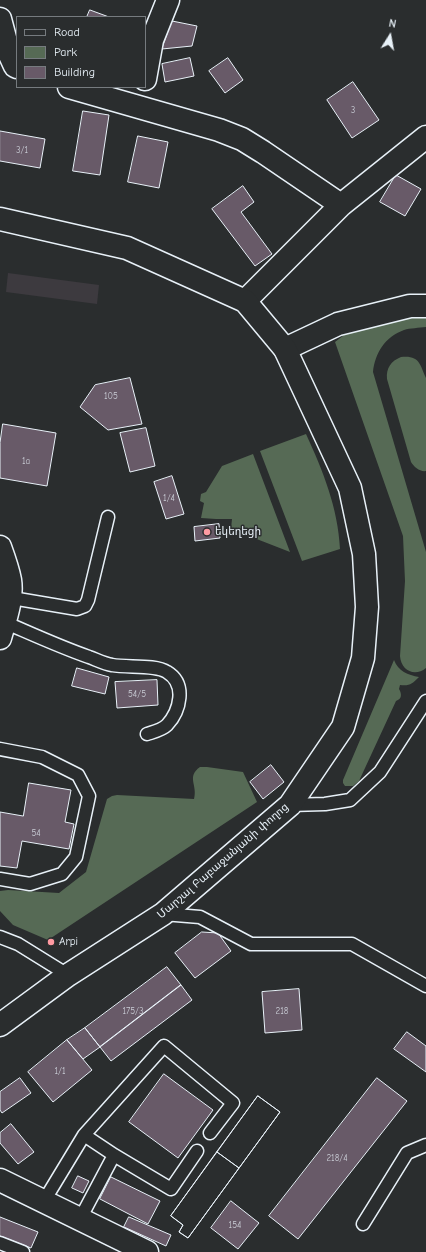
<!DOCTYPE html>
<meta charset="utf-8">
<style>
body{margin:0}
#map{position:relative;width:426px;height:1252px;overflow:hidden;background:#2a2d2e;font-family:"Comic Neue",sans-serif}
canvas{display:block}
.legend{position:absolute;left:16px;top:16px;width:130px;height:72px;box-sizing:border-box;background:#2a2d2e;border:1px solid #767b7f;margin:0;padding:5px 7px;list-style:none;font-size:12px;color:#e8f1f8}
.legend li{display:flex;align-items:center;gap:8px;height:20px}
.legend b{width:20px;border:1px solid #767b7f}
.north{position:absolute;left:370px;top:16px;width:40px;height:40px;-webkit-text-stroke:3px #2a2d2e;paint-order:stroke;rotate:11deg;font-size:11px;font-weight:700;line-height:16px;text-align:center;color:#e8f1f8}
.north::after{content:'';display:block;margin:auto;width:14px;height:18px;background:#e8f1f8;clip-path:polygon(50% 0,100% 100%,50% 72%,0 100%)}
</style>
<div id="map">
<canvas width="426" height="1252"></canvas>
<ul class="legend">
<li><b style="height:5px;background:#2a2d2e"></b>Road</li>
<li><b style="height:11px;background:#566a55"></b>Park</li>
<li><b style="height:11px;background:#685a68"></b>Building</li>
</ul>
<div class="north">N</div>
</div>
<script>
const ctx = document.querySelector('canvas').getContext('2d');
ctx.lineJoin = 'round';
function fillPath(path, color) {
  ctx.fillStyle = color;
  ctx.fill(path, 'evenodd');
}
function trace(path, color, width, dash) {
  ctx.strokeStyle = color;
  ctx.lineWidth = width;
  ctx.lineCap = dash ? 'butt' : 'round';
  ctx.setLineDash(dash || []);
  ctx.stroke(path);
}
function write(font, color, halo, rows, align = 'center') {
  ctx.font = font + ' "Comic Neue","Noto Sans Armenian",sans-serif';
  ctx.lineWidth = 3;
  ctx.setLineDash([]);
  ctx.textBaseline = 'middle';
  ctx.strokeStyle = halo;
  ctx.fillStyle = color;
  for (const [text, x, y, turn = 0] of rows) {
    ctx.save();
    ctx.translate(x, y);
    ctx.rotate((+turn || 0) * Math.PI / 180);
    ctx.textAlign = isNaN(turn) ? turn : align;
    if (halo) ctx.strokeText(text, 0, 0);
    ctx.fillText(text, 0, 0);
    ctx.restore();
  }
}
const built = new Path2D(`
 M8,273L99,285L97,304L6,292Z`);
const green = new Path2D(`
 M413,316H426V327C419,328 410,328 404,330C385,337 375,353 373,372L426,552V668C415,677 401,671 400,656L405,581L403,536L335,342L344,335Z
 M401,357C420,355 420,365 426,378V471C420,472 414,467 411,462L387,379C386,368 391,361 401,357Z
 M306,434C323,471 338,508 340,549L302,561L260,451Z
 M253,454L290,552L231,529L232,519H216L201,518L204,503L200,501L201,494L206,492L222,466Z
 M394,660C398,671 408,675 419,677C412,684 410,686 400,685L399,689C402,694 402,699 396,701L359,781L353,786H345L343,783V780Z
 M200,767H207L243,772L257,802L48,940L13,925L0,911V891L8,890L59,893L86,872L107,799L112,796L117,795L194,799C198,785 186,777 200,767Z`);
const building = new Path2D(`
 M90,10L109,17H87Z
 M172,21L197,26L192,46L162,49Z
 M190,58L194,76L165,82L162,64Z
 M228,58L243,80L225,93L209,71Z
 M353,82L379,120L352,138L327,100Z
 M83,111L109,115L100,175L73,171Z
 M0,131L45,139L40,168L0,161Z
 M138,136L168,142L159,188L128,182Z
 M396,175L421,189L405,216L380,202Z
 M243,186L254,202L241,212L272,254L255,266L212,209Z
 M130,378L142,424L108,430L80,407L95,385Z
 M3,424L56,433L47,486L0,478V443Z
 M146,428L155,466L130,472L120,433Z
 M172,476L184,514L166,519L154,482Z
 M219,524L220,538L195,541L194,527Z
 M77,668L109,677L105,694L72,686Z
 M157,680L158,705L117,708L115,682Z
 M271,765L284,782L263,799L250,782Z
 M29,783L71,790L65,822L74,824L69,849L22,841L17,868L0,866V812L23,816Z
 M202,932L218,933L231,951L195,978L175,953Z
 M167,967L181,985L100,1047L85,1028Z
 M181,985L192,1000L111,1061L100,1047Z
 M299,989L302,1030L265,1033L262,992Z
 M85,1028L100,1047L83,1059L67,1040Z
 M407,1032L426,1046V1072L394,1049Z
 M67,1040L92,1070L53,1102L28,1072Z
 M164,1074L213,1110L178,1158L129,1122Z
 M20,1078L31,1093L2,1113L0,1110V1092Z
 M377,1078L407,1101L298,1239L269,1216Z
 M258,1096L280,1112L188,1238L179,1232L183,1225L171,1216Z
 M258,1096L280,1112L239,1168L217,1152Z
 M11,1124L34,1152L18,1164L0,1143V1133Z
 M217,1152L239,1168L188,1238L179,1232L183,1225L171,1216Z
 M78,1176L89,1181L83,1193L72,1188Z
 M111,1177L160,1201L148,1224L100,1199Z
 M231,1201L259,1223L238,1249L211,1228Z
 M0,1217L38,1232L31,1248L0,1236Z
 M129,1217L171,1235L166,1246L124,1227Z`);
const service = new Path2D(`
 M6,597L77,609L85,606L88,600L108,517
 M4,622C32,634 60,647 89,657C97,660 105,664 112,665C127,668 155,664 167,672C187,684 180,711 167,725C162,730 153,732 147,734
 M0,749L42,757L78,775L89,796L76,857L62,874L30,884L0,879
 M290,805L325,804L350,800L380,772L426,701
 M163,914L200,917L251,944H352L426,986
 M0,937L18,944L68,975
 M197,1151L171,1189L114,1155L84,1135L164,1046L233,1103L210,1133
 M44,1201L84,1135
 M80,1219L114,1155
 M363,1224L407,1153L426,1145
 M0,1243L23,1252`);
const minor = new Path2D(`
 M0,19L9,53L15,66L17,67
 M145,79L152,40L168,0
 M69,87L219,130L242,139L263,152L341,205
 M245,301L341,205L426,137
 M285,349L338,324L410,306H426
 M0,547C4,558 8,569 10,580C13,599 5,620 0,638`);
const secondary = new Path2D(`
 M0,219L127,248L245,301L285,349L350,488L364,554L367,607L363,658L343,727L290,805L163,914L68,975L0,1025
 M0,1180L147,1252`);
const markers = [
 [207,532,4,"#ff9aa2"],
 [51,942,4,"#ff9aa2"]
];
const numberNames = [
 ["3",353,110],
 ["3/1",22,150],
 ["105",111,396],
 ["1a",26,461],
 ["1/4",169,498],
 ["54/5",137,694],
 ["54",36,833],
 ["175/3",133,1011],
 ["218",282,1011],
 ["1/1",60,1071],
 ["218/4",337,1158],
 ["154",235,1225]
];
const poiNames = [
 ["եկեղեցի",215,532],
 ["Arpi",59,942]
];
const streetNames = [
 ["Մարշալ Բաբաջանյանի փողոց",223,861,-41]
];
fillPath(built, '#3d3a3f');
fillPath(green, '#566a55');
fillPath(building, '#685a68');
trace(building, '#e8f1f8', 1);
trace(service, '#e8f1f8', 15);
trace(minor, '#e8f1f8', 25);
trace(secondary, '#e8f1f8', 25);
trace(service, '#2a2d2e', 12);
trace(minor, '#2a2d2e', 22);
trace(secondary, '#2a2d2e', 22);
for (const [x, y, r, color] of markers) {
  const dot = new Path2D();
  dot.arc(x, y, r, 0, 2 * Math.PI);
  ctx.fillStyle = color;
  ctx.fill(dot);
  trace(dot, '#2a2d2e', 1.5);
}
write('9px', '#c8cbd4', null, numberNames);
write('11px', '#e8f1f8', '#2a2d2e', poiNames, 'left');
write('11px', '#e8f1f8', '#2a2d2e', streetNames);
</script>
